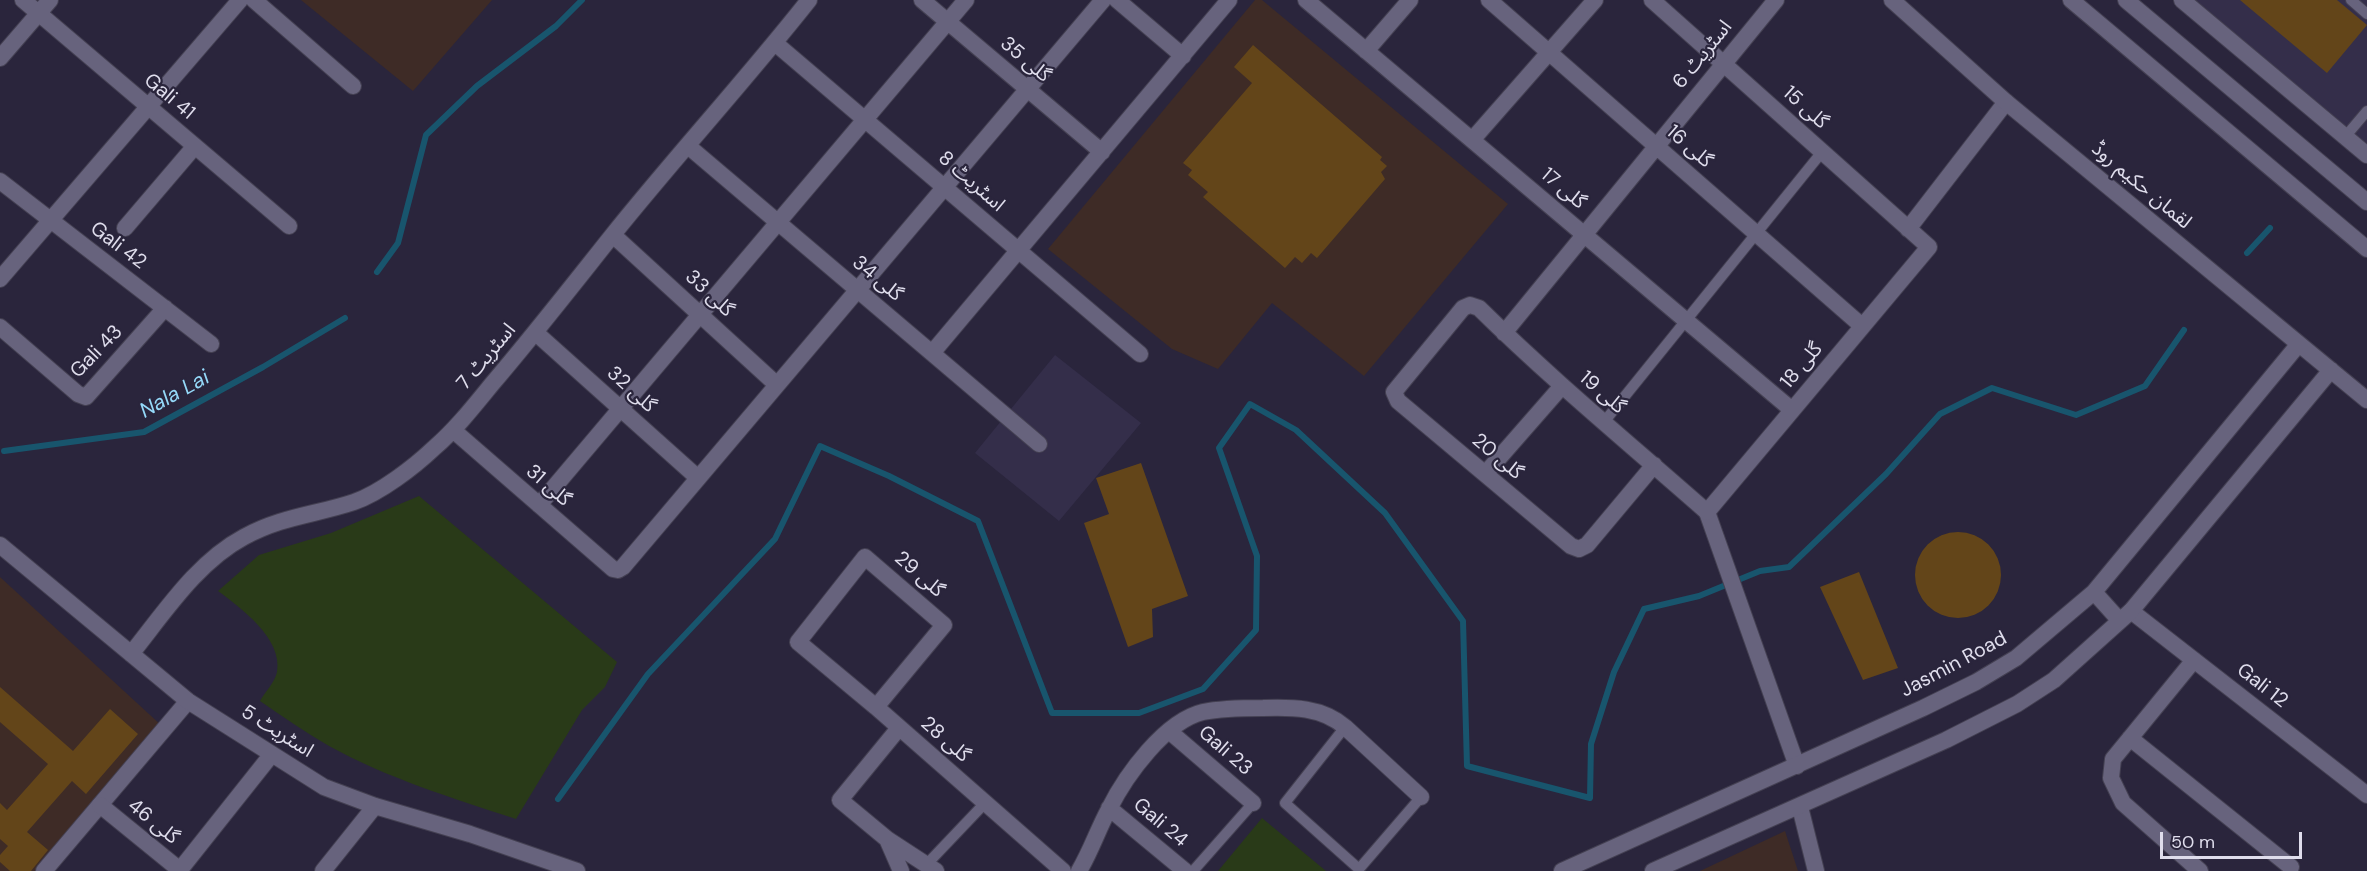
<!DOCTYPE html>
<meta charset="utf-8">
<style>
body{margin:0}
#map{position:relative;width:2367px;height:871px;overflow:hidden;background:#2a253c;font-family:"DM Sans",sans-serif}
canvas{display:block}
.scale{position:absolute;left:2160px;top:832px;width:142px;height:27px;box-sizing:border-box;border:3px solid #dfddec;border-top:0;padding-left:8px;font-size:18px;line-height:21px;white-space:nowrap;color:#dfddec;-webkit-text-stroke:4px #2a253c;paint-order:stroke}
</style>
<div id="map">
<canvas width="2367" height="871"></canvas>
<div class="scale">50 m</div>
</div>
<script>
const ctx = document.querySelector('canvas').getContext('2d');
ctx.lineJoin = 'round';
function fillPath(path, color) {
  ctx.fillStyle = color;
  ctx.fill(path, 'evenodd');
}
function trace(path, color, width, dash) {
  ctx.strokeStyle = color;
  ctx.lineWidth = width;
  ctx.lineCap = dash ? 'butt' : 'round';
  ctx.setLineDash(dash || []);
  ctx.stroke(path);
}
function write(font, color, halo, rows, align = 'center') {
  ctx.font = font + ' "DM Sans","Noto Sans Arabic",sans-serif';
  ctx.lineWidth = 4.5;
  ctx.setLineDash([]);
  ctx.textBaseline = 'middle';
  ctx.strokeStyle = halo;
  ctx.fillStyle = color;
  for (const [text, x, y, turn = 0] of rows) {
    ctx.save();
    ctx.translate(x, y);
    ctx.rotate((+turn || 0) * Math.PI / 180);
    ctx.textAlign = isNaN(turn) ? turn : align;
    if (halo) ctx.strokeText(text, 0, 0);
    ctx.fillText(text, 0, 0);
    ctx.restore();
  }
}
const built = new Path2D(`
 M2182,0H2367V155Z
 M1055,355L1141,423L1059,521L975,453Z`);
const education = new Path2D(`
 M301,0H492L413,91Z
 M1255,0H1262L1508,204L1364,376L1272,303L1218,369L1172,349L1048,249Z
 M0,577L162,726L35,871H0Z
 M1785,831L1798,871H1700Z`);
const green = new Path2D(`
 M419,496L617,662L605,687L582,710L516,819C452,798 387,778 329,746C305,732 282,716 260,701C265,692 275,682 277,672C283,639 241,608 218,591L259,555L331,533Z
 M1262,818L1326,871H1218Z`);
const stream = new Path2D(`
 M2247,253L2270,228
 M377,272L398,243L426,135L477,86L556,26L582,0
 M4,451L144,432L263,367L345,318
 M558,799L648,674L775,539L820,446L889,476L978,521L1052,713H1139L1203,689L1256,630L1257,556L1219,448L1250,404L1296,430L1385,513L1463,621L1467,766L1590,798L1591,744L1614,672L1644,609L1699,596L1760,571L1789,567L1886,474L1940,414L1992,388L2076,415L2145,386L2184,330`);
const building = new Path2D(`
 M2240,0H2337L2367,25L2327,73Z
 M1253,45L1382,157L1380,160L1387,166L1381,172L1385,179L1317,258L1311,253L1302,263L1295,257L1285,268L1203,197L1208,192L1188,175L1192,170L1183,163L1252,83L1234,67Z
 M1141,463L1188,596L1152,609L1153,637L1128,647L1084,523L1109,514L1096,478Z
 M1915 575a43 43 0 1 1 86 0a43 43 0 1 1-86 0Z
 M1859,572L1898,668L1863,680L1820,587Z
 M0,687L73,751L110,709L138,734L86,794L72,781L27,832L48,850L31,871H10L0,862V855L8,846L0,839V803L7,810L48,764L0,722Z`);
const service = new Path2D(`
 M2351,0L2367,14
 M2345,137L2367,111
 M1604,422L1822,152
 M1345,727L1285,803L1359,869L1421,797
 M927,864L985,803
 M1193,871L1253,803`);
const pedestrian = new Path2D(`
 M1707,512L1797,766
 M44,871L188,701`);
const minor = new Path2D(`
 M23,0L289,226
 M254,0L353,86
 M922,0L1102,152
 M1117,0L1183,56
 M1306,0L1792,410
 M1489,0L1862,326
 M1652,0L1929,247L1707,512C1631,445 1552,380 1479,308L1470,305L1463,308L1394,392L1398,401L1571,546L1579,549L1587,545L1654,465
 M2182,0L2367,155
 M775,43L1140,354
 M1366,51L1410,0
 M0,58L50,0
 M1472,140L1595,0
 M688,146L1039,444
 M0,181L211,344
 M125,228L195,146
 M1908,229L2006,102
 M613,235L777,385
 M0,279L240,0
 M0,327L78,394L86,397L165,308
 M536,333L698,478
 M1504,333L1776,0
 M932,353L1229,0
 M453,430L613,569L618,570L623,567L1103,0
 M1485,474L1562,386
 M539,505L966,0
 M0,545L188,701L324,787L375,806L470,834L577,871
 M2131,611L2367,795
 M131,654C164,613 197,562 244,537C283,516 315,515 354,502C380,493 414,467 434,448C456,429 474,406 492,384C533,336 572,286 611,237C675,157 745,81 809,0
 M2194,660L2113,759L2111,778L2123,803L2200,871
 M876,707L944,625L865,557L798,642L876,707L1063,871
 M899,728L840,800L887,839L936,871
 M1169,731L1253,803
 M2130,738L2291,867
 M100,805L181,871
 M1800,807L1816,871
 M1109,808L1185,871
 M887,839L901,871
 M179,871L272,754
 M323,871L375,806
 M1079,871C1091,851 1098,829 1109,809C1126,775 1165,721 1203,712C1222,708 1243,708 1263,708C1292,707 1322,707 1345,727L1421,797`);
const tertiary = new Path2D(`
 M1892,0L2006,102L2367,400
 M2094,592L2120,621
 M1562,871L1923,708L1976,682L2016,658L2094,592L2298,345
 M1653,871L1946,740L2017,704L2054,680L2131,611L2331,370`);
const secondary = new Path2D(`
 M2071,0L2367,249
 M2126,0L2367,202`);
const streetNames = [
 ["اسٹریٹ 6",1703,55,-51],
 ["گلی 35",1025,60,40],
 ["Gali 41",169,97,40],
 ["گلی 15",1805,108,42],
 ["گلی 16",1689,147,41],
 ["اسٹریٹ 8",971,182,41],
 ["لقمان حکیم روڈ",2141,186,40],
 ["گلی 17",1563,189,40],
 ["Gali 42",118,246,37],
 ["گلی 34",877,279,40],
 ["گلی 33",709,294,43],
 ["Gali 43",97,352,-46],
 ["اسٹریٹ 7",487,357,-50],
 ["گلی 18",1802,366,-50],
 ["گلی 32",631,390,42],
 ["گلی 19",1602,393,41],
 ["گلی 20",1497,457,40],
 ["گلی 31",548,486,41],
 ["گلی 29",919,575,41],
 ["Jasmin Road",1954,665,-28],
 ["Gali 12",2262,686,38],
 ["اسٹریٹ 5",277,732,32],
 ["گلی 28",945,740,41],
 ["Gali 23",1225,751,41],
 ["گلی 46",153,822,39],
 ["Gali 24",1160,823,40]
];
const waterNames = [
 ["Nala Lai",175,395,-29]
];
fillPath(built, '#342e4a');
fillPath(education, '#3e2b26');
fillPath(green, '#293a18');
trace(stream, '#18556d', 6);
fillPath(building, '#634519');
trace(service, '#444052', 12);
trace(pedestrian, '#444052', 18);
trace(minor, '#444052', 18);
trace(tertiary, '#444052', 18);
trace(secondary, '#444052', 18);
trace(service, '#67637d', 10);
trace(pedestrian, '#67637d', 16);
trace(minor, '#67637d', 16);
trace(tertiary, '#67637d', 16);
trace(secondary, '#67637d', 16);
write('20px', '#dfddec', '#2a253c', streetNames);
write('italic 21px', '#95d9f9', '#2a253c', waterNames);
</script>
